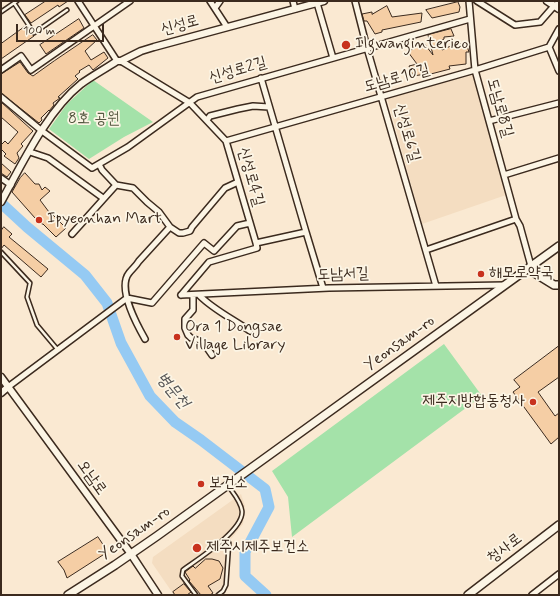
<!DOCTYPE html>
<meta charset="utf-8">
<style>
body{margin:0}
#map{position:relative;width:560px;height:596px;overflow:hidden;background:#fae9d2;font-family:Mynerve,sans-serif}
canvas{display:block}
.frame{position:absolute;inset:0;border:2px solid #3b2a1e;pointer-events:none}
.scale{position:absolute;left:16px;top:24px;width:88px;height:18px;box-sizing:border-box;border:2px solid #3b2a1e;border-top:0;padding-left:5px;font-size:12px;line-height:14px;white-space:nowrap;color:#3b2a1e;-webkit-text-stroke:3px #fcf5e5;paint-order:stroke}
</style>
<div id="map">
<canvas width="560" height="596"></canvas>
<div class="frame"></div>
<div class="scale">100 m</div>
</div>
<script>
const ctx = document.querySelector('canvas').getContext('2d');
ctx.lineJoin = 'round';
function fillPath(path, color) {
  ctx.fillStyle = color;
  ctx.fill(path, 'evenodd');
}
function trace(path, color, width, dash) {
  ctx.strokeStyle = color;
  ctx.lineWidth = width;
  ctx.lineCap = dash ? 'butt' : 'round';
  ctx.setLineDash(dash || []);
  ctx.stroke(path);
}
function write(font, color, halo, rows, align = 'center') {
  ctx.font = font + ' Mynerve,"Poor Story",sans-serif';
  ctx.lineWidth = 3.5;
  ctx.setLineDash([]);
  ctx.textBaseline = 'middle';
  ctx.strokeStyle = halo;
  ctx.fillStyle = color;
  for (const [text, x, y, turn = 0] of rows) {
    ctx.save();
    ctx.translate(x, y);
    ctx.rotate((+turn || 0) * Math.PI / 180);
    ctx.textAlign = isNaN(turn) ? turn : align;
    if (halo) ctx.strokeText(text, 0, 0);
    ctx.fillText(text, 0, 0);
    ctx.restore();
  }
}
const built = new Path2D(`
 M474,75L509,194L422,224L387,97Z
 M241,494L245,506L243,524L231,539L225,583L220,589L212,595H174L152,563L153,557Z`);
const green = new Path2D(`
 M93,80L153,122L124,137L89,159L49,129L67,104Z
 M444,344L482,396L292,537L288,497L272,471Z`);
const river = new Path2D(`
 M1,203L27,227L85,275L107,303L121,343L150,396L175,422L201,440L265,489L269,507L245,552V576L266,595`);
const building = new Path2D(`
 M46,1H68L59,7L58,5L31,23L25,15Z
 M458,2L460,7L459,12L432,18L426,10Z
 M387,6L392,17L422,13L421,22L382,30V32L375,34L367,21H364L362,14L372,12V14Z
 M79,19L84,28L46,54L40,45Z
 M26,26L34,36L1,59V44Z
 M451,29L454,36L444,37V39L439,42L442,50L453,45L466,43L469,52H466V64L449,66L450,69L427,75L426,74L413,76L409,66L417,64L408,52L423,42L433,55L428,35Z
 M93,35L97,40L85,51L91,60L104,52L108,58L93,70L89,65L79,71L80,72L75,76L78,79L58,97L60,98L53,103L54,105L49,111V110L41,118L42,120L39,123L1,93V74L20,62L28,73L33,76L54,61Z
 M1,102L33,131L21,144L23,146L17,153L19,158L15,164L4,156L6,154L1,149V145L5,141L8,144L18,132L1,117Z
 M1,163L11,172L7,177L1,173Z
 M25,173L35,184H39L42,190L45,187L50,191L40,200L52,216L53,215L66,228L56,237L43,224H42L35,218L12,192L20,178Z
 M4,227L12,234L9,237L48,269L41,277L4,245L1,249V231Z
 M559,346V377L538,392L555,416L559,413V437L551,444L513,392L520,387L514,380Z
 M98,537L106,549V553L67,578L64,570L58,562Z
 M206,559H212L219,561L223,568L220,579L208,586L213,593L210,595H201L189,581L190,580L185,572L193,566L195,568Z
 M184,584L191,592L187,595H175L173,592Z`);
const service = new Path2D(`
 M14,3L34,33L67,10
 M1,12L17,1
 M1,252L30,283L27,297L37,325L58,350
 M196,595L182,576L183,570C198,559 244,530 242,511C241,502 234,494 229,487
 M218,595L223,591L226,585L229,543L226,538`);
const minor = new Path2D(`
 M78,1L117,61
 M210,1L227,27
 M293,1L295,9
 M355,1L367,48L436,286
 M469,1L475,70L516,219L520,226L531,266
 M477,1L515,25L540,22L554,6L559,3
 M317,3L333,58
 M215,8L220,1
 M559,29L549,47L559,71
 M121,61L190,103L226,141L256,243L306,232L323,288
 M1,70L21,56L31,70L130,1
 M261,78L306,232
 M1,97L42,131L92,168L128,147L197,97L470,19
 M207,120L210,116L238,109L253,106L269,107
 M489,121L559,103
 M226,141L475,70L549,47
 M30,152L48,158L103,198
 M99,164L102,170L116,185L133,188L147,202L159,212L170,227L179,233H183L190,231L192,227L225,188L238,182
 M504,175L559,158
 M1,178L11,185
 M72,234L116,185
 M426,250L516,219
 M181,295L329,288L505,285
 M181,295L209,262L257,248L256,243
 M193,295V310L185,319V328L188,335L191,338L203,342L212,355
 M200,296C214,310 233,319 250,331
 M145,339C137,325 117,288 129,273C132,269 136,266 139,261L170,227
 M8,387L127,298L152,303L204,243L214,251L237,226L250,223
 M532,595L559,574`);
const tertiary = new Path2D(`
 M547,1L559,9
 M1,202C22,164 47,111 81,84C92,76 105,69 117,61H121L141,51L154,47L324,1
 M1,377L131,554L158,595
 M1,393L8,387`);
const secondary = new Path2D(`
 M528,269L554,285H559
 M68,595L115,565L157,536L559,246
 M468,595L559,525`);
const markers = [
 [346,45,5,"#c8321e"],
 [39,220,4,"#c8321e"],
 [481,274,4,"#c8321e"],
 [177,337,4,"#c8321e"],
 [533,402,4,"#c8321e"],
 [201,484,4,"#c8321e"],
 [197,548,5,"#c8321e"]
];
const streetNames = [
 ["신성로",180,26,-15],
 ["신성로2길",238,71,-16],
 ["도남로10길",397,79,-16],
 ["도남로8길",499,108,74],
 ["신성로6길",406,133,74],
 ["신성로4길",250,177,74],
 ["도남서길",343,275,-2],
 ["Yeonsam-ro",400,344,-36],
 ["오남로",91,478,54],
 ["Yeonsam-ro",135,534,-35],
 ["청사로",505,549,-37]
];
const poiNames = [
 ["Ilgwanginterieo",355,45],
 ["Ipyeonhan Mart",47,220],
 ["해모로약국",489,274],
 ["Ora 1 Dongsae",185,328],
 ["Village Library",185,346],
 ["제주지방합동청사",525,402,"right"],
 ["보건소",209,484],
 ["제주시제주보건소",206,548]
];
const parkNames = [
 ["8호 공원",94,120]
];
const waterNames = [
 ["병문천",172,391,50]
];
fillPath(built, '#f4ddc1');
fillPath(green, '#a4e2a9');
trace(river, '#95caf3', 11);
fillPath(building, '#f5cea5');
trace(building, '#3b2a1e', 1);
trace(service, '#3b2a1e', 5.5);
trace(minor, '#3b2a1e', 8);
trace(tertiary, '#3b2a1e', 9);
trace(secondary, '#3b2a1e', 10);
trace(service, '#fcf5e5', 2.5);
trace(minor, '#fcf5e5', 5);
trace(tertiary, '#fcf5e5', 6);
trace(secondary, '#fcf5e5', 7);
for (const [x, y, r, color] of markers) {
  const dot = new Path2D();
  dot.arc(x, y, r, 0, 2 * Math.PI);
  ctx.fillStyle = color;
  ctx.fill(dot);
  trace(dot, '#fcf5e5', 1.5);
}
write('16px', '#3b2a1e', '#fcf5e5', streetNames);
write('16px', '#3b2a1e', '#fcf5e5', poiNames, 'left');
write('16px', '#555841', '#fcf5e5', parkNames);
write('italic 17px', '#525253', '#fcf5e5', waterNames);
</script>
